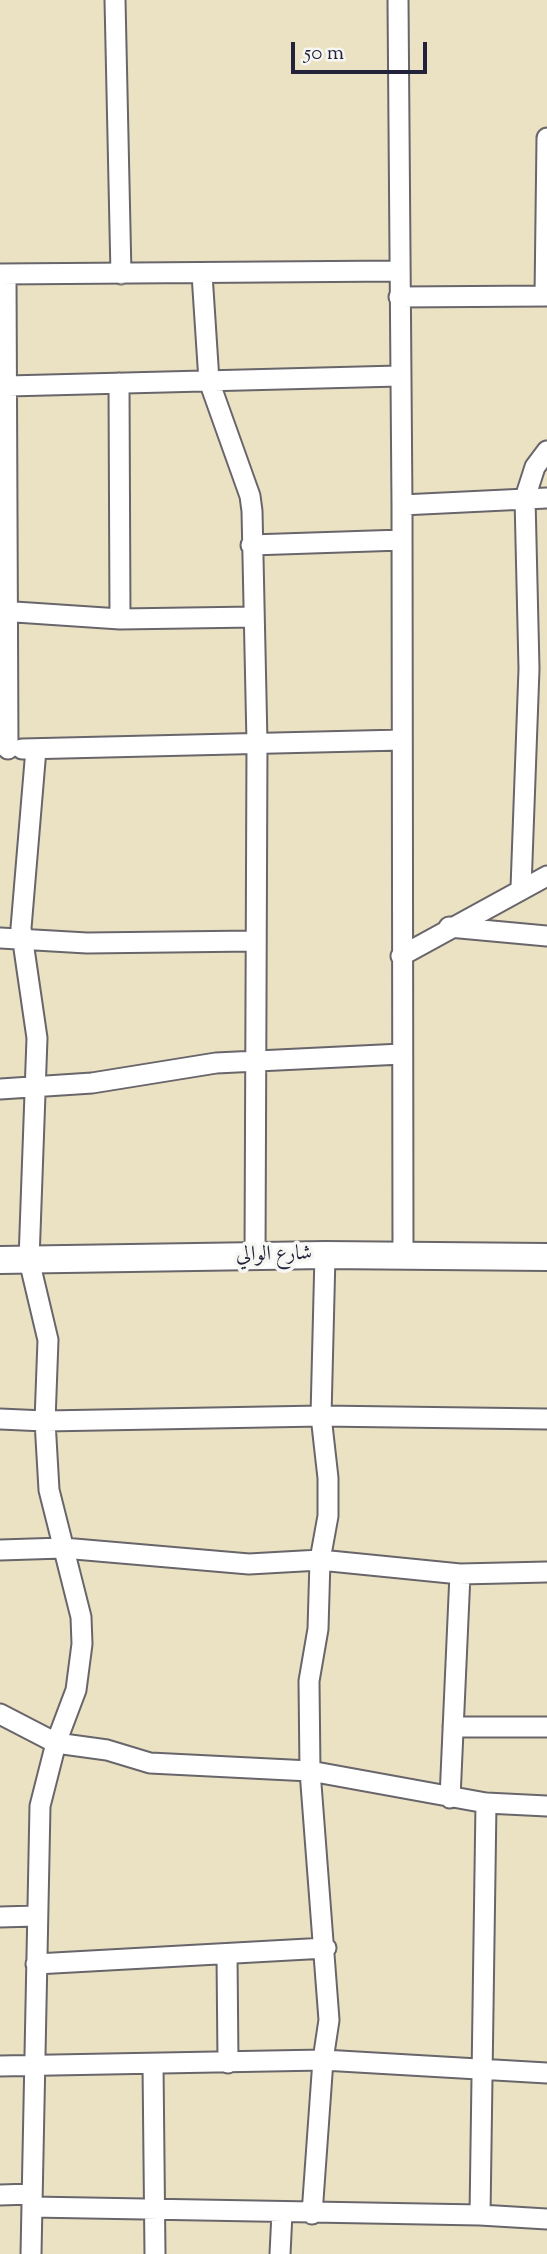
<!DOCTYPE html>
<meta charset="utf-8">
<style>
body{margin:0}
#map{position:relative;width:547px;height:2254px;overflow:hidden;background:#ebe2c3;font-family:"Sorts Mill Goudy",serif}
canvas{display:block}
.scale{position:absolute;left:291px;top:42px;width:136px;height:32px;box-sizing:border-box;border:4px solid #22223b;border-top:0;padding-left:9px;font-size:21px;line-height:24px;white-space:nowrap;color:#22223b;-webkit-text-stroke:5px #f6f6f2;paint-order:stroke}
</style>
<div id="map">
<canvas width="547" height="2254"></canvas>
<div class="scale">50 m</div>
</div>
<script>
const ctx = document.querySelector('canvas').getContext('2d');
ctx.lineJoin = 'round';
function trace(path, color, width, dash) {
  ctx.strokeStyle = color;
  ctx.lineWidth = width;
  ctx.lineCap = dash ? 'butt' : 'round';
  ctx.setLineDash(dash || []);
  ctx.stroke(path);
}
function write(font, color, halo, rows, align = 'center') {
  ctx.font = font + ' "Sorts Mill Goudy",Amiri,serif';
  ctx.lineWidth = 7;
  ctx.setLineDash([]);
  ctx.textBaseline = 'middle';
  ctx.strokeStyle = halo;
  ctx.fillStyle = color;
  for (const [text, x, y, turn = 0] of rows) {
    ctx.save();
    ctx.translate(x, y);
    ctx.rotate((+turn || 0) * Math.PI / 180);
    ctx.textAlign = isNaN(turn) ? turn : align;
    if (halo) ctx.strokeText(text, 0, 0);
    ctx.fillText(text, 0, 0);
    ctx.restore();
  }
}
const minor = new Path2D(`
 M115,0L121,274
 M398,0L402,505L403,1254
 M0,274L398,271
 M202,274L209,381L250,496L252,511L257,743L255,1256
 M6,275L8,749
 M545,296L547,138
 M399,297L547,296
 M119,383L120,619
 M8,386L399,376
 M402,505L547,498
 M251,545L402,540
 M0,611L120,619L254,617
 M22,749L402,740
 M521,888L529,669L525,498L535,467L547,451
 M449,927L547,936
 M0,938L87,943L254,941
 M401,956L547,876
 M0,1089L92,1083L216,1063L402,1054
 M0,1419L45,1421L321,1416L547,1419
 M0,1550L63,1548L249,1564L320,1560L460,1574L547,1572
 M0,1714L56,1743L107,1750L150,1763L310,1771L486,1803L547,1806
 M453,1727H547
 M450,1798L460,1574
 M0,1917L36,1916
 M227,1954L228,2063
 M36,1964L326,1948
 M153,2064L155,2254
 M0,2066L323,2060L547,2073
 M0,2195L32,2194
 M32,2207L480,2215L547,2219
 M312,2214L323,2060L329,2020L310,1771L309,1681L318,1629L320,1560L328,1516V1478L321,1416L325,1255
 M480,2215L486,1803
 M31,2254L40,1806L56,1743L76,1690L82,1644L81,1617L49,1490L45,1421L48,1340L29,1260L37,1038L21,928L36,749
 M280,2254L282,2213`);
const secondary = new Path2D(`
 M0,1260L325,1255L547,1257`);
const streetNames = [
 ["شارع الوالي",274,1256,-1]
];
trace(minor, '#68656b', 23);
trace(secondary, '#68656b', 30);
trace(minor, '#fff', 19);
trace(secondary, '#fff', 26);
write('21px', '#22223b', '#f6f6f2', streetNames);
</script>
